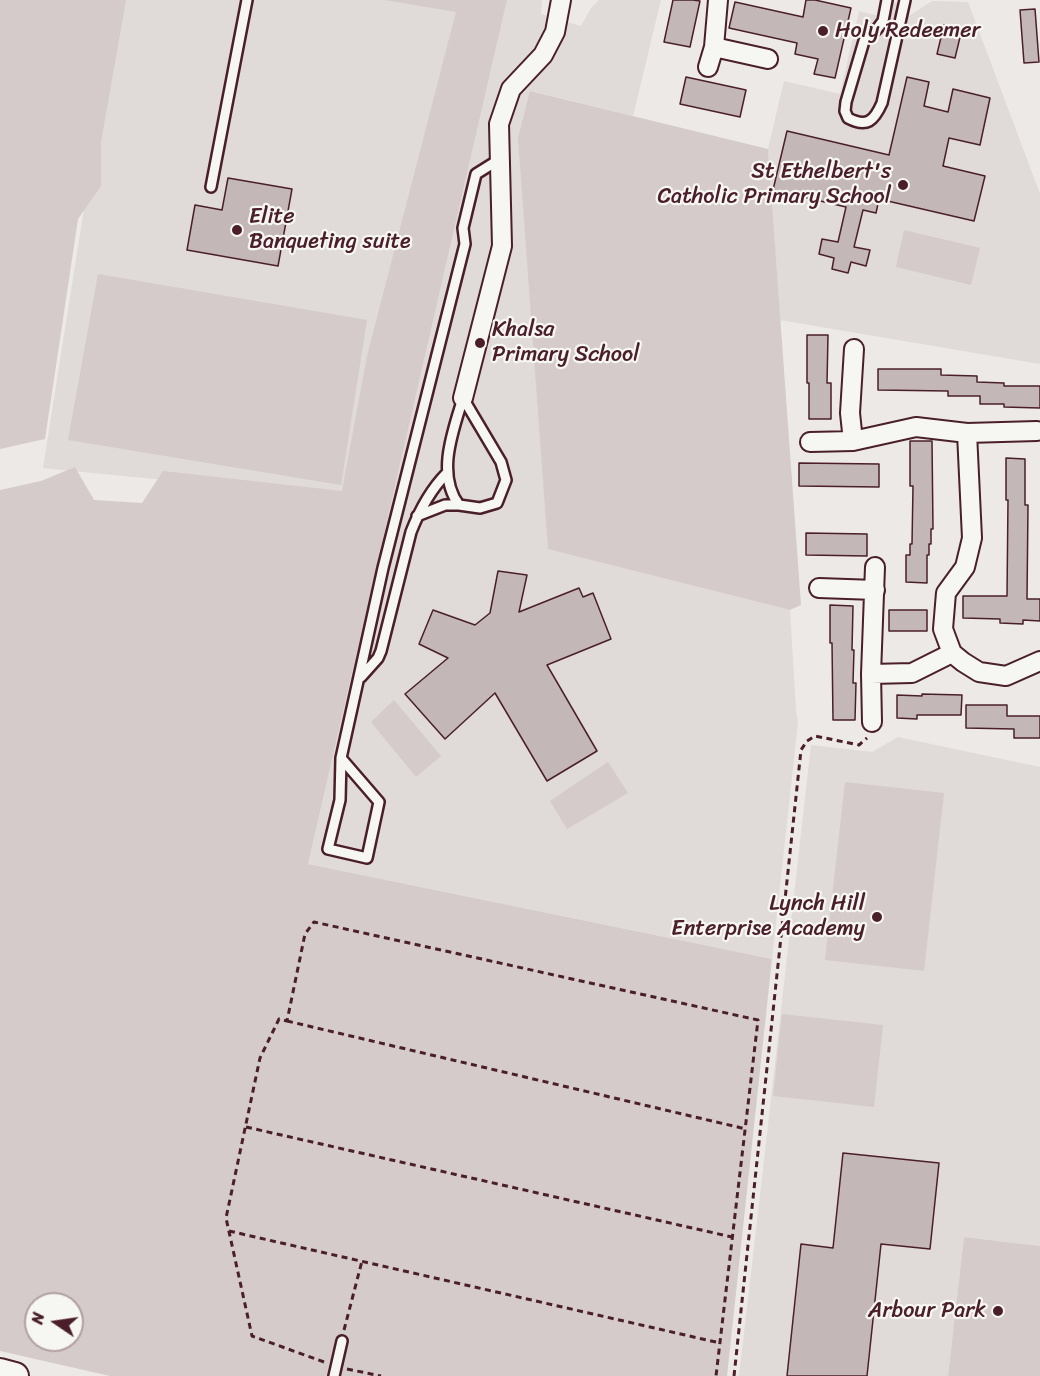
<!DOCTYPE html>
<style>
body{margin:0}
#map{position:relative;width:1040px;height:1376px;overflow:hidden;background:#ece9e6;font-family:Sriracha,sans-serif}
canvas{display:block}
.north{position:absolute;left:24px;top:1292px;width:60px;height:60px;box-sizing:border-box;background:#f6f6f2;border:2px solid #b1a0a2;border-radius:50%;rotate:283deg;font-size:16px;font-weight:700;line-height:24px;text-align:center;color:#4a1f2b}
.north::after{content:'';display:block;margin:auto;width:21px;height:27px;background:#4a1f2b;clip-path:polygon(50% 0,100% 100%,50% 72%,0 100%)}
</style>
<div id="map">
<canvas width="1040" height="1376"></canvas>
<div class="north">N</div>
</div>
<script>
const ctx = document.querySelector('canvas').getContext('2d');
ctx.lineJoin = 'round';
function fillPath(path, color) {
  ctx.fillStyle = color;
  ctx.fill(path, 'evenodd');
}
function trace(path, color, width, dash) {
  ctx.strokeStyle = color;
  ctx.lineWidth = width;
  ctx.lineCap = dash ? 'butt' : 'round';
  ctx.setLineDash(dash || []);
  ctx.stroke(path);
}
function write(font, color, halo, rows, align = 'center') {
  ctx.font = font + ' Sriracha,sans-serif';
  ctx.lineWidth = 4.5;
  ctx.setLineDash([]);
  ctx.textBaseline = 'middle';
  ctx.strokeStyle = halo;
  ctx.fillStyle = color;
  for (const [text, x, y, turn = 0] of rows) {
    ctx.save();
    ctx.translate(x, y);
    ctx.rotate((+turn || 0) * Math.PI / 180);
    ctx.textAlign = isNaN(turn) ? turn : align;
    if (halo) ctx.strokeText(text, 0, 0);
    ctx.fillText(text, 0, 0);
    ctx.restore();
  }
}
const built = new Path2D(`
 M117,0H490L355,499L43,468Z
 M507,0H542L541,14L581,26L591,8L599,0H661L633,116L531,91L548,548L790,610L796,710L798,722L772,959L308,864Z
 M932,1L968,2L1040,194V364L780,320L768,149L784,81L840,94L859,11L883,17L886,2L912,4L906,18Z
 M898,737L1040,767V1246L964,1237L948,1376H739L761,1187L811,745L872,752Z`);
const green = new Path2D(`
 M0,0H126L101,142V186L78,219L45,439L0,449Z
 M385,0H507L308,864L772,959L727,1376H110L0,1351V490L41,481L75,467L94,500L142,503L163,471L342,491L367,356L456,12ZM36,1304H72V1340H36Z
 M530,91L768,149L801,605L790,610L548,549L518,138Z
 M904,230L980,248L971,285L896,267Z
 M98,274L367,320L341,485L68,440Z
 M394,700L441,756L416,777L371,722Z
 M608,762L628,793L567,829L550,801Z
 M845,782L944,793L924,971L825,960Z
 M782,1014L883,1025L874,1107L773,1096Z
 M964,1237L1040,1246V1376H948Z`);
const building = new Path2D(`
 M673,0H693L700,1L690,47L664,42Z
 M806,0H815L851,8L835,78L814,74L818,59L795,54L797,43L729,28L735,2L803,17Z
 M1035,9L1039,62L1024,63L1020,10Z
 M944,25L962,29L955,58L937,54Z
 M686,77L746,90L740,117L680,104Z
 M907,77L929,82L924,106L948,112L953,89L990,98L980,145L949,138L943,166L985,176L974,221L879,199L876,213L863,210L854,247L870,250L866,266L851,262L848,273L832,269L834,258L819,254L822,239L838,242L846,207L773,190L787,131L889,155Z
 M228,178L292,189L278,266L187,250L195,205L222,210Z
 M807,335H828L827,383H831V419H809V383H807Z
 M878,369H941V375L977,376V382L1004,383V386H1040V408L1004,407V404H980V396H948V391L878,390Z
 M910,441H932L933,529H931V544H929V555H927V583L906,582V555H910V544H912L913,486H910Z
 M1006,458L1025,459V505H1028L1027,599H1040V621L1023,620V624L1000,623V619L963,618V596H1007L1008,500H1006Z
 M799,463L879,464V487L799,486Z
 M806,533L867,534V556L806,555Z
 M498,571L527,575L519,612L579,588L583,597L593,593L611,639L547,665L597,751L547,781L495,693L445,739L405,694L448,658L419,644L433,610L475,625L490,613Z
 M830,605L853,606L852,650H854L853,683H856L855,720H833L832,643H830Z
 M889,610H927V631H889Z
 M922,694L962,695L961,715H917V719L897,718V695L922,696Z
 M966,705H1007V716H1040V738H1014V729L966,728Z
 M843,1153L939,1163L930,1249L881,1244L867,1376H787L801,1244L833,1248Z`);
const path = new Path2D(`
 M287,1021L746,1129
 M246,1127L732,1237
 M229,1231L720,1343
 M344,1330L362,1261
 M324,1362L252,1336L226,1218L260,1058L279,1019L287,1021L305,934L314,922L758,1020L716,1376
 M347,1369L381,1376
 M734,1376L801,750L807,741L815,736L859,745L867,738`);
const service = new Path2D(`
 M887,0L883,21L877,29L864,41L846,102L845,111L848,118C867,128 874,121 882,103L905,0
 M211,187L247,0
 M463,398L501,462L506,480L497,503L480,508L459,505C436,474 453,431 463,398Z
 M417,516L445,505H459
 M361,677L378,658L381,651L411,532C420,509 430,490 447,473
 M341,758L379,802L367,858L328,849L340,800L341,758L383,568L465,244L463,228L476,174L500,159
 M334,1376L342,1341`);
const minor = new Path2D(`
 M718,0L714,47L768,59
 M708,67L714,47
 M463,398L502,246L499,124L511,89L543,55L555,32L561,0
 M967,433L972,538L965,567L946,593L943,629L952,653L963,662L979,672L1006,676L1040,661
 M853,441L850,413L854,349
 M810,442L853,441L916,427L967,433L1037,431
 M819,588L875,590
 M871,674L912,673L952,653
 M872,722L871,674L875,567`);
const secondary = new Path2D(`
 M0,1372L15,1376`);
const markers = [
 [823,31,6,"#4a1f2b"],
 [903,185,6,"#4a1f2b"],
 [237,230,6,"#4a1f2b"],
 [480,343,6,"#4a1f2b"],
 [877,917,6,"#4a1f2b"],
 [998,1311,6,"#4a1f2b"]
];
const poiNames = [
 ["Holy Redeemer",835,31],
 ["St Ethelbert's",891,172,"right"],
 ["Catholic Primary School",891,197,"right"],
 ["Elite",249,217],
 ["Banqueting suite",249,242],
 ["Khalsa",492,330],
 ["Primary School",492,355],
 ["Lynch Hill",865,904,"right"],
 ["Enterprise Academy",865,929,"right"],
 ["Arbour Park",986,1311,"right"]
];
fillPath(built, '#e0dad8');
fillPath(green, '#d4cbca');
fillPath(building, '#c4b7b7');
trace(building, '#4a1f2b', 1.5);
trace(service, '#4a1f2b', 14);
trace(minor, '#4a1f2b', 22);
trace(secondary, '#4a1f2b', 30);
trace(path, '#4a1f2b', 3, [6, 4.5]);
trace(service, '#f6f6f2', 9);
trace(minor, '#f6f6f2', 18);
trace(secondary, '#f6f6f2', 26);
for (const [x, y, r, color] of markers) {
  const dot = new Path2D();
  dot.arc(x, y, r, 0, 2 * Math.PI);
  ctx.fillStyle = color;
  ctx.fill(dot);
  trace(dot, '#f6f6f2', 2);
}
write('22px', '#4a1f2b', '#f6f6f2', poiNames, 'left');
</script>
